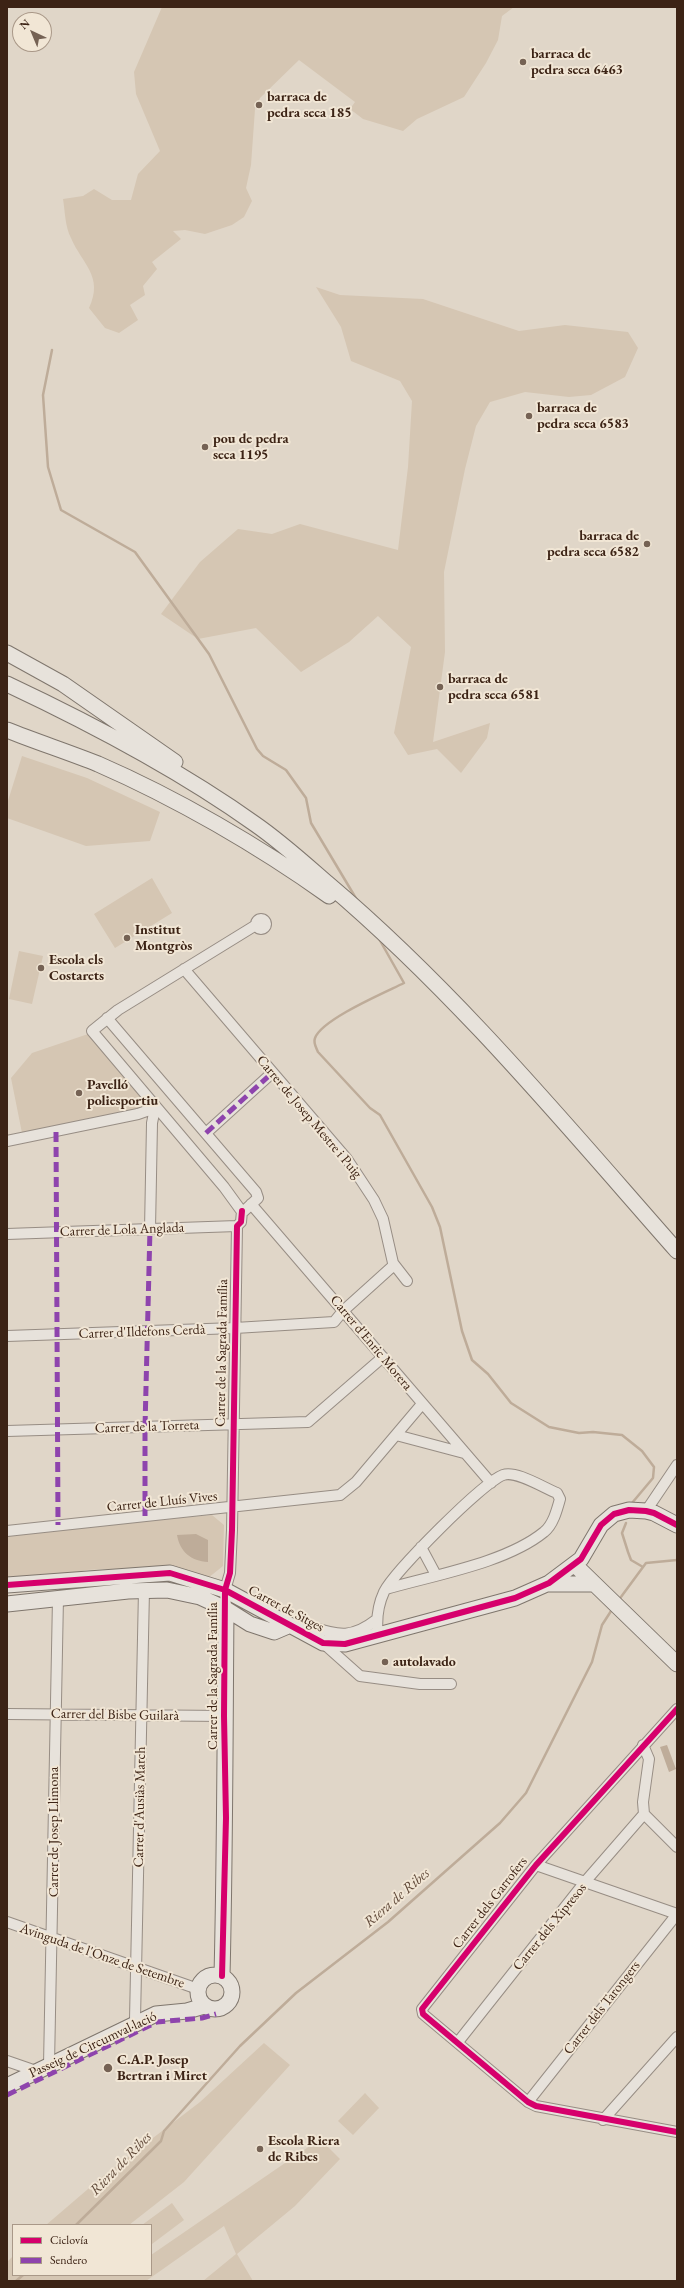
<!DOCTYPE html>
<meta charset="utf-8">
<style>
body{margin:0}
#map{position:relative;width:684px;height:2288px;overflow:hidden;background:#e0d6c8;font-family:"EB Garamond",serif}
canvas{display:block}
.frame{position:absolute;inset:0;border:8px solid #3c2315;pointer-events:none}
.legend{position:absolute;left:12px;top:2224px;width:140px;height:52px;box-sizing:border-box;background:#f1e6d5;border:1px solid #a99888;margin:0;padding:5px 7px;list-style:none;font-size:12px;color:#3c2315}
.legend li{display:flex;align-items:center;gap:8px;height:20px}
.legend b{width:20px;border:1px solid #a99888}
.north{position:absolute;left:12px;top:12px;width:40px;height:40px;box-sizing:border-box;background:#f1e6d5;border:1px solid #a99888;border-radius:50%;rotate:316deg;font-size:11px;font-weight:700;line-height:16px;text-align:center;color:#3c2315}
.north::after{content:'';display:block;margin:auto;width:14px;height:18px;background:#756254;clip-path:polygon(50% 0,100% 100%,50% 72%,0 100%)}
</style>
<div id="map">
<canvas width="684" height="2288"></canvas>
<div class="frame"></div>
<ul class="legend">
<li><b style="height:5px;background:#d6006c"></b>Ciclovía</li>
<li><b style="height:5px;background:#8e44ad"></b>Sendero</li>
</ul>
<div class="north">N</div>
</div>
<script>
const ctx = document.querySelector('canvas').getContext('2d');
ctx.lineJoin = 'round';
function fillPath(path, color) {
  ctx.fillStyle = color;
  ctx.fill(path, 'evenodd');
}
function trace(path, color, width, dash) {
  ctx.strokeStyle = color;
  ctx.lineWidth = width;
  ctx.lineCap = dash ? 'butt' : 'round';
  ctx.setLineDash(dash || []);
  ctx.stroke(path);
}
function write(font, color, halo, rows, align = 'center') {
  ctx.font = font + ' "EB Garamond",serif';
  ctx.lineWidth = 4;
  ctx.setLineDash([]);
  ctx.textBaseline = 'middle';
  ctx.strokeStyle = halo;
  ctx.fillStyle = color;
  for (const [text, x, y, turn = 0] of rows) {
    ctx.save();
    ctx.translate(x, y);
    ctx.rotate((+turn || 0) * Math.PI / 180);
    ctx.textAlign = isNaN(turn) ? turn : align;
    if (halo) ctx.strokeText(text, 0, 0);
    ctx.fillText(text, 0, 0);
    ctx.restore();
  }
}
const green = new Path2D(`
 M162,7H514L502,16L498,40L486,63L464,97L417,119L403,131L363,119L350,109L355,102L299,60L260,98L255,109L251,165L246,188L252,201L244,217L232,225L205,234L185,230L173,231L181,239L152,262L157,269L143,286L145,295L130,305L138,320L119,333L105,328L89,308C104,276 82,264 71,238C65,227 65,211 63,199L83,196L94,189L112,200H131L138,174L160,151L136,94L134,72Z
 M316,287L340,295L423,299L519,331L565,325L628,332L638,348L625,377L591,395L569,397L525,392L490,402L476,426L465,469L444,572L445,652L433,742L490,723L487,738L461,773L437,749L408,755L394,733L411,647L378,616L349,642L301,672L256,628L198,639L161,614L200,562L238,529L272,534L300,524L398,550L408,467L412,401L400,381L351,361L341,327Z
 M22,756L87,778L160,812L150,841L86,846L7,818V804Z
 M152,878L172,913L115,948L94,914Z
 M19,951L43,956L32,1004L9,999Z
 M94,1032L155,1108L23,1138L11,1078L32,1053Z
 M212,1515L224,1525L223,1566L208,1578L133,1569H106L86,1570L60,1577L7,1581V1534Z
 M264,2043L290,2065L184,2182L129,2225H46L102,2177L200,2102Z
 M365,2093L379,2108L353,2135L338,2121Z
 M320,2139L340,2159L295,2206L237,2254L253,2281H203L236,2254L224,2226L146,2281H7V2262L13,2256V2275H151V2255Z
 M172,2203L184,2220L152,2244L151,2225H142Z`);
const water = new Path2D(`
 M196,1534L208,1540V1562C191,1561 180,1552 177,1535Z
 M667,1745L676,1769L669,1772L660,1747Z`);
const stream = new Path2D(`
 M52,350L43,395L48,467L61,510L135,552L209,654L257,749L263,756L286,770L306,798L311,823L357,900
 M378,937L404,983C386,992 322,1019 315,1038C313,1043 316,1047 318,1052L370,1108L380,1115L432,1207L440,1227L462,1331L472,1360L488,1374L511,1403L549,1427L579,1433L593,1432L622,1435L642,1451L654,1467L653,1478L632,1503
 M626,1523L622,1533L628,1552L631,1560L643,1567
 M618,1601L646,1563L677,1560
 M76,2225L161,2141L164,2131L240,2046L296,1993L388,1922L500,1823L526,1793L592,1662L602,1625L613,1608
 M16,2281L23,2275`);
const street = new Path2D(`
 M256 924a5 5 0 1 1 10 0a5 5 0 1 1-10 0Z
 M184,969L347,1159L374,1200L383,1219L393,1263L407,1281
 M107,1018L256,1192L258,1198L244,1211L240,1209L224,1187L92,1031L118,1010L256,925
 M206,1133L272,1073
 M7,1141L138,1114L155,1108
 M251,1204L491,1483
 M150,1229L152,1123L155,1108
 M7,1234L237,1226
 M7,1336L235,1328L334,1322L343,1311L394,1265
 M7,1431L308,1422L383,1357
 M396,1435L464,1453
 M646,1511L677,1465
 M7,1531L340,1495L356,1482L422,1404
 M421,1547L436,1575
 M226,1609L225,1590L230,1573L232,1530L237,1226L241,1222L242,1211
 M303,1633L312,1627C339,1636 353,1638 376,1620
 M378,1636C376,1620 377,1607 384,1592C395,1571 482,1483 503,1475C516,1470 544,1488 557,1493L560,1499C557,1510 553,1525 544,1532C506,1563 434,1575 386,1589
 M323,1643L360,1676L420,1684H451
 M677,1709L536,1865L422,2009L423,2014L528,2102L536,2106L677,2132
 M7,1714L224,1716
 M643,1745L649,1759L643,1802L644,1814L677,1847
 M536,1865L677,1914
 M7,1922L198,1989
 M137,2022L135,2019L144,1590
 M458,2042L584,1883L644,1814
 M7,2061L36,2071
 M49,2065L58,1598
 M528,2102L677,1914
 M603,2120L677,2037`);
const secondary = new Path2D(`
 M7,653L63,684L175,762
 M7,684C92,724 178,769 255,824C281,842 304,863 327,883C457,993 565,1124 677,1251
 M7,730C37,742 68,752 98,764C176,798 259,846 329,896
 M575,1565L677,1664
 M548,1584H593
 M7,1585L170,1573L225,1590L323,1643L345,1644L515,1598L549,1583L581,1559L601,1525L614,1514L629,1510L646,1511L654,1513L677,1525
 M7,1604L128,1591L167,1590L200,1597L226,1609L250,1624L274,1632L288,1626
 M198 1992a17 17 0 1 1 34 0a17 17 0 1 1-34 0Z
 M222,1976C225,1853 225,1732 226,1609
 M7,2086L156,2014L187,2011L204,2006`);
const quiet = new Path2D(`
 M56,1132L58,1525
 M206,1133L272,1073
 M145,1516V1427L150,1229
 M7,2095L157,2022L202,2018L216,2014`);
const cycleway = new Path2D(`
 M7,1585L170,1573L225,1590L323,1643L345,1644L515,1598L549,1583L581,1559L601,1525L614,1514L629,1510L646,1511L654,1513L677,1525
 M677,1709L536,1865L422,2009L423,2014L528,2102L536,2106L677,2132
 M222,1976L226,1818L224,1716L225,1590L230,1573L232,1530L237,1226L241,1222L242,1211`);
const markers = [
 [523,62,4,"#756254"],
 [259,105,4,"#756254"],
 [529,416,4,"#756254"],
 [205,447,4,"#756254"],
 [647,544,4,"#756254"],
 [440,687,4,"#756254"],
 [127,938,4,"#756254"],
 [41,968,4,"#756254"],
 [79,1093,4,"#756254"],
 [385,1662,4,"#756254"],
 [108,2068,5,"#756254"],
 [260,2149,4,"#756254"]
];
const poiNames = [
 ["barraca de",531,54],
 ["pedra seca 6463",531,70],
 ["barraca de",267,97],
 ["pedra seca 185",267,113],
 ["barraca de",537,408],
 ["pedra seca 6583",537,424],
 ["pou de pedra",213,439],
 ["seca 1195",213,455],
 ["barraca de",639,536,"right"],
 ["pedra seca 6582",639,552,"right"],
 ["barraca de",448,679],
 ["pedra seca 6581",448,695],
 ["Institut",135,930],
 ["Montgròs",135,946],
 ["Escola els",49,960],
 ["Costarets",49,976],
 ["Pavelló",87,1085],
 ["poliesportiu",87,1101],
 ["autolavado",393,1662],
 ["C.A.P. Josep",117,2060],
 ["Bertran i Miret",117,2076],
 ["Escola Riera",268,2141],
 ["de Ribes",268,2157]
];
const streetNames = [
 ["Carrer de Josep Mestre i Puig",309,1117,50],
 ["Carrer de Lola Anglada",122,1230,-2],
 ["Carrer d'Ildefons Cerdà",142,1332,-2],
 ["Carrer d'Enric Morera",371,1343,50],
 ["Carrer de la Sagrada Família",222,1353,-89],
 ["Carrer de la Torreta",147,1427,-2],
 ["Carrer de Lluís Vives",162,1502,-6],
 ["Carrer de Sitges",286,1609,28],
 ["Carrer de la Sagrada Família",213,1676,-90],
 ["Carrer del Bisbe Guilarà",115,1715,1],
 ["Carrer d'Ausiàs March",140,1807,-89],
 ["Carrer de Josep Llimona",54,1832,-90],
 ["Carrer dels Garrofers",490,1903,-52],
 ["Carrer dels Xipresos",550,1927,-51],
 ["Avinguda de l'Onze de Setembre",102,1956,19],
 ["Carrer dels Tarongers",602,2008,-52],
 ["Passeig de Circumval·lació",93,2045,-25]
];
const waterNames = [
 ["Riera de Ribes",397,1898,-41],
 ["Riera de Ribes",121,2164,-46]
];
fillPath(green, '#d5c6b3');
fillPath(water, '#beac99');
trace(stream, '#beac99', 2.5);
trace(street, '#978d84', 12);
trace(secondary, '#7f766d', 17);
trace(street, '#e7e2db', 10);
trace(secondary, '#e7e2db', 15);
trace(quiet, '#8e44ad', 5, [10, 5]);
trace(cycleway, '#d6006c', 6);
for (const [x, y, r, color] of markers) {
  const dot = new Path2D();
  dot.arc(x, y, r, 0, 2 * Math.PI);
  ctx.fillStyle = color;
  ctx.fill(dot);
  trace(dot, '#f1e6d5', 1.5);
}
write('bold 14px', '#3c2315', '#f1e6d5', poiNames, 'left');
write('14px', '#3c2315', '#f1e6d5', streetNames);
write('italic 15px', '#5e4737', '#f1e6d5', waterNames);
</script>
